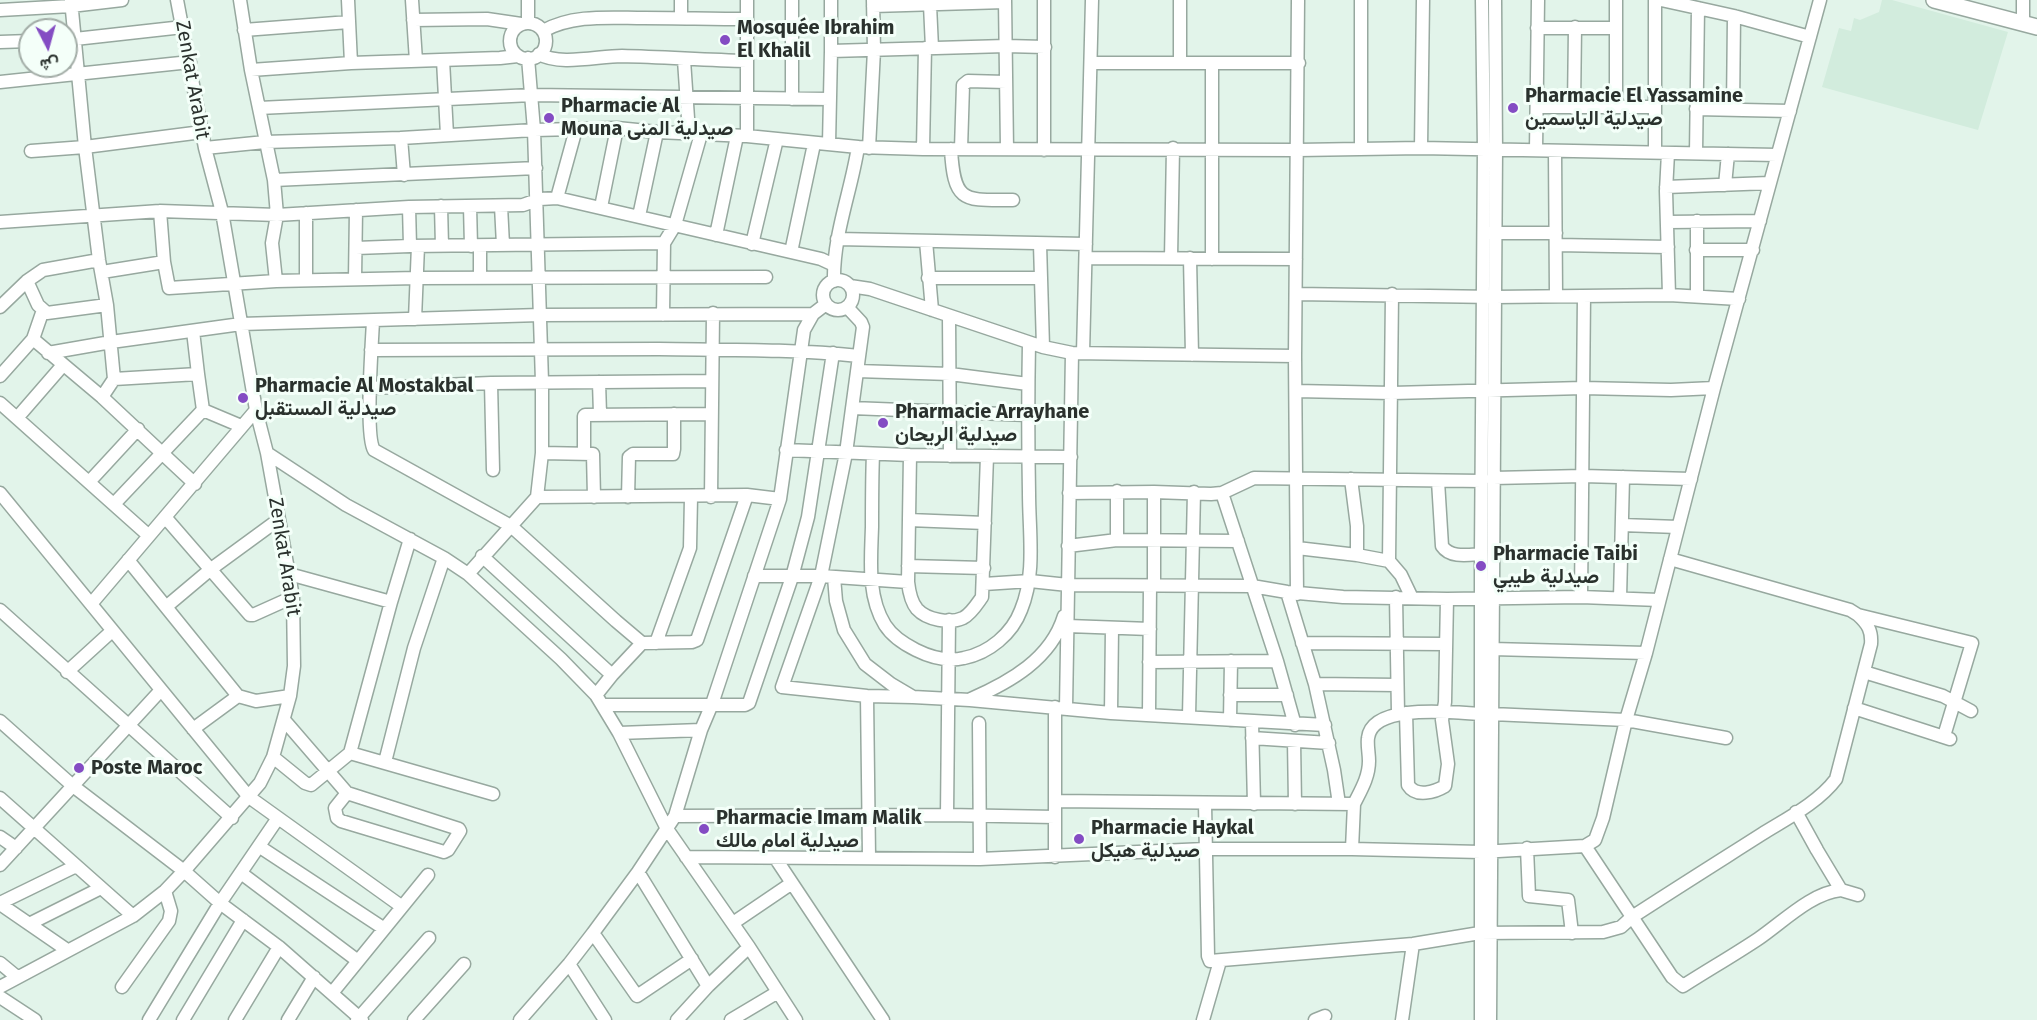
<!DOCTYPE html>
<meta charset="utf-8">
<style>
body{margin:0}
#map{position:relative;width:2037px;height:1020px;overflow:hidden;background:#e2f4ea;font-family:"Fira Sans",Vazirmatn,sans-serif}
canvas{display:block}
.north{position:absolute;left:18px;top:18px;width:60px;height:60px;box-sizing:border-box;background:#f4fff9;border:2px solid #a3ada7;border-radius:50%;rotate:174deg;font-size:16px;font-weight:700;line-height:24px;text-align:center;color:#2a312d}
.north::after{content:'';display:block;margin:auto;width:21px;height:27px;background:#844cc3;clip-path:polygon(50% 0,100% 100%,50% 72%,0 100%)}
</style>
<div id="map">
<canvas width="2037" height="1020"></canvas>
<div class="north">ش</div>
</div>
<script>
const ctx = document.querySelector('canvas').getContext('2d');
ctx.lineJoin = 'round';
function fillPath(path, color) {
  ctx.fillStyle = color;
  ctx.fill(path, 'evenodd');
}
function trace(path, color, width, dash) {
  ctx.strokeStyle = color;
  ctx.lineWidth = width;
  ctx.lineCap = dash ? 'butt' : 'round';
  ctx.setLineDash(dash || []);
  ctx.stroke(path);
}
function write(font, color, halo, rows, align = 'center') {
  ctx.font = font + ' "Fira Sans",Vazirmatn,sans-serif';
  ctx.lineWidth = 6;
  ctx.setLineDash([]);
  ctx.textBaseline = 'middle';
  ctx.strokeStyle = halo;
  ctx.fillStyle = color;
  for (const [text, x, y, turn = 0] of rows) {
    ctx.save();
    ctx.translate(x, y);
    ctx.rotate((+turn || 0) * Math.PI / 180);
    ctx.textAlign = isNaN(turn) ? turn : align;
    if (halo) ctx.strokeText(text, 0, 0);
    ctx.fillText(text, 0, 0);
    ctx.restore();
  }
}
const built = new Path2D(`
 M1882,0H1892L2008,32L1978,130L1822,87L1839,28L1851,31L1854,18L1860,20L1879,12Z`);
const minor = new Path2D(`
 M71,0L85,147L99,260L107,305L114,379L102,397
 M240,0L251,70L274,180L277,215L272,243L276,281
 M348,0L351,63
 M412,0L416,61
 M528,0V23
 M747,0V136
 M831,0V51L1006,46L1045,47
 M1005,0L1007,149
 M1044,0V150
 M1180,0V63
 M1655,0V153
 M1661,0L1734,16L1810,37
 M930,5L932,48
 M873,6L1005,2
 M0,10L71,6L122,0
 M681,18V0
 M413,20L487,19L521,24
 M510 41a18 18 0 1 1 36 0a18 18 0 1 1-36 0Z
 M2023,24V0
 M1537,28H1616
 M244,30L349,22
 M543,31C573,14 610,18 644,18C678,18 712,19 747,19
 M66,40L183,27
 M0,42L30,41
 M539,54C560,66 598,56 622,56C664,57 705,60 747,61
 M443,60L447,135
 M684,60L689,133
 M1091,63H1299
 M1212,63V259
 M251,70L351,63L500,58L518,56
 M0,82L190,62
 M792,99V0
 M1538,107H1655
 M1616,107V0
 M259,108L532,95L830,99
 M1574,108L1575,27
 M1696,109L1790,111
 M1733,110L1734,16
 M401,138L404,175
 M829,144L831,51
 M205,148L265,142L401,138L534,130L617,128L657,132L747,136L858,147L923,149L1298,150L1421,148L1777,155
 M869,148L874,50L873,0
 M1421,148L1423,0
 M923,149L925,48
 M951,149C954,204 964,200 1013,200
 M961,149L963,85L968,81L1006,82
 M1361,149V0
 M1536,150L1538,0
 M31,151L85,147L202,132
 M1555,151L1556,295
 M1668,153L1666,191L1669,295
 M1696,153L1698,8
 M274,180L536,168
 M1725,185L1728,154
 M1666,187L1769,183
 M557,198L576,129
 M441,206L442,246
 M470,206L471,246
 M501,206L503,245
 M409,207L410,246
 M601,207L617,128
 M160,211L164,262L169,288L276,281L417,278L766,277
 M306,213V280
 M639,216L657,132
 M0,222L160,211L277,215L409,207L523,205L540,199L557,198L821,259L834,265
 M1668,222L1760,221
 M1488,233H1556
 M716,235L737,136
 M837,239L1086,244
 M926,241L932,310
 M752,244L777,139
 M1040,244L1043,347
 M1557,245L1668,247
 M356,248L410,246L664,243L675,225L701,134
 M1696,250H1753
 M791,252L814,144
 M1086,258L1296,259
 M1171,258L1173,148
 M1190,258L1192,355
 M102,272L164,262
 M480,277V246
 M928,278H1041
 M355,279L356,210
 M823 295a15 15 0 1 1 30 0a15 15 0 1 1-30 0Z
 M27,281L38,305L47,313L107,305
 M834,281C833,235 851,192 858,147
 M850,286L870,289L1043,347L1072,353L1295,356
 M1296,294L1495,297L1669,295L1739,299
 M1392,294L1389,561L1401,575L1412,598
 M1697,296V221
 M0,307L27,281L43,270L99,260
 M847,307L861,322L863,327L846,453L821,576L782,687L867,696L913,697
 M663,315L664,243
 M949,316L950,456
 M415,319L418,246
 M373,321C372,342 365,436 374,450L511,526L616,621L642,643L692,642L697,640L747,495
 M33,339L102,397L195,484
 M371,350C467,349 563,349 659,349C725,350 793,349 859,356
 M48,353L111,342L241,324L540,315L813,314
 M1083,353L1092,0
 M857,371L950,374L1028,384
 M198,374L203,410L241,426
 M0,376L33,339L43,310
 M114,379L198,374L193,331
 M599,382L600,414
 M491,383L493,470
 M370,388L491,383L711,381
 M1296,391L1392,393L1583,388L1671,390L1714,388
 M0,403L148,535
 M852,408L1028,415
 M17,418L63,365
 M786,450L910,455L1071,457
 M267,453L346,505L444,558L468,574L561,659L596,695L619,733L667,829L749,947L796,1020
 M542,453L593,454L594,497
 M584,453V416L585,415L711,414
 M873,454C872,478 872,502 872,527C871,559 867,596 885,625C892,636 904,644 916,650C932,658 947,662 964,658C989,653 1012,634 1021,610C1036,574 1029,532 1029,493C1028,443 1028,393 1029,343
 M910,455L908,582C909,591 911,602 917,609C927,620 950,624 963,618C971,614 977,604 982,597L987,456
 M1493,478L1583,476L1691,479
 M1351,479L1357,526V555
 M90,481L138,429
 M1438,481L1442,546C1450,558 1467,555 1481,554
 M1154,492V585
 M0,493L249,797L401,906
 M1069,493L1154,492L1211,494L1222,493L1254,478L1482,481
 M1222,493L1277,661L1295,725
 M537,497L747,495L780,499
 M628,497L629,457L633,454H673L674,449V414
 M711,497L713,313
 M114,504L203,410
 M165,517L250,615H253L293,597
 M909,520L985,523
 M1622,525L1678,527
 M1117,540V491
 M1068,546L1117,540L1238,541
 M1297,548L1357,555L1389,561
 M482,556L612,675
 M1670,559L1850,610L1858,615L1972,643L1944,736
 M128,560L238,696L256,701L290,696
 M908,566L984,568
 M289,574L391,602
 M468,574L537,497L542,453V382L534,130L528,58
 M754,576H821L908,582
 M834,577L836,601L844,630L865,664L891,684L913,697L970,700L1111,713L1325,725
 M984,584L1030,581L1068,585L1252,586L1287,592L1343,597L1447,599L1581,597L1659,600
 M1287,592L1315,684L1334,770L1339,804
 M1297,594L1295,356L1298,0
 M1396,597L1398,713
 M1581,597L1584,296
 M1620,598L1623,477
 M91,604L256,410
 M167,606L211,569L278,520
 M0,610L232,818
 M1068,626L1150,629
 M656,643L690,548L691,497
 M1302,643L1446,644
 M1492,649L1646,653
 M1149,662L1277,661
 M67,672L112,631
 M1864,672L1943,696L1971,711
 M1315,684L1397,685
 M596,695L612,675L642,643
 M1230,695H1287
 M867,696L869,857
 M971,699C1010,682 1051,659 1064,616
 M602,705H745L749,703L792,577L808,517L833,353
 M1066,708L1072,353
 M1854,708L1950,739
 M1111,713L1112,628
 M1406,713L1408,785C1416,798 1435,792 1445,786L1448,764L1442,720L1445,702L1447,599
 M1149,714L1150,585
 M1492,714L1626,720L1726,738
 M1189,716L1194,492
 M284,720L347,793L459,829L460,831L448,850L444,852L341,821L337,818L335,808L347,793
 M1230,720L1231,661
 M0,721L73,786L184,871L220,903L279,947L362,1020
 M1252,722L1254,804
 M979,723L980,859
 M193,729L238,696
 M619,733L701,730
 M1252,738L1329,743
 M1294,741L1295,804
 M350,753L493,794
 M273,757L305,783L311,785L350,753L391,602L410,539
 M385,762L414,648L444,558
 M0,798L133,916
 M1055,801L1354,804L1352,849
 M1205,804L1208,956L1210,961L1413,944L1480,933L1603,932L1621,927L1632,917C1675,889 1718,862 1762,834C1786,819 1818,803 1836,779L1871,644C1872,631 1868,624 1858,615
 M1354,804C1361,790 1369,777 1369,761C1369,753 1367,745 1368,738C1372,702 1456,713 1481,714
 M1796,812L1817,850L1841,890L1858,895
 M947,815L949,620
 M675,816L947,815L1055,817
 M0,837L16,848
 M1585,846L1672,977L1683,986C1708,970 1734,955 1758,939C1783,922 1811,893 1841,890
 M260,847L383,928
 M1527,848L1529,896L1568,900L1572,933
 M686,857L980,859L1205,849H1352L1481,852L1585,846L1595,840L1603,818L1626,720L1646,653L1714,388L1820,0
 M1055,857V707
 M776,859L883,1020
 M0,865L161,690
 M638,872L708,986
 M241,873L358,961
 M0,903L76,866
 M0,904L67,950
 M733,923L792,883
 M29,924L101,888
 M593,933L637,996L692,959
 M0,963L17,977
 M569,964L605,1020
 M0,987L133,916L165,891L184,871L260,783L273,757L290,696L294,666L293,597L267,453L256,410L222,212L205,148L177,0
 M122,987L169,921L171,911L165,891
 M332,993L428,875
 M0,997L35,1020
 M149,1020L220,903L278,818
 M183,1020L243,920
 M235,1020L279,947
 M288,1020L314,977
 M357,1020L429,938
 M414,1020L464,964
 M520,1020L569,964L593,933L638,872L675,816L701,730L712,704L780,499L804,330L813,314L826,304
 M677,1020L708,986L749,947
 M731,1020L778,992
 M1203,1020L1220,961
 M1315,1020L1325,1016
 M1402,1020L1413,944
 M1481,1020V554L1484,149L1482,0
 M1490,1020L1496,150L1495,0`);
const major = new Path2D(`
 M1934,0L2037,27`);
const markers = [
 [725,40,6,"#844cc3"],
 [1513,108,6,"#844cc3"],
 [549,118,6,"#844cc3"],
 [243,398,6,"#844cc3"],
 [883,423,6,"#844cc3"],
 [1481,566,6,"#844cc3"],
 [79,768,6,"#844cc3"],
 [704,829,6,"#844cc3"],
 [1079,839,6,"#844cc3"]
];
const poiNames = [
 ["Mosquée Ibrahim",737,28],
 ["El Khalil",737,51],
 ["Pharmacie El Yassamine",1525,96],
 ["صيدلية الياسمين",1525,119],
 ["Pharmacie Al",561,106],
 ["Mouna صيدلية المنى",561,129],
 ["Pharmacie Al Mostakbal",255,386],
 ["صيدلية المستقبل",255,409],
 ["Pharmacie Arrayhane",895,412],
 ["صيدلية الريحان",895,435],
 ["Pharmacie Taibi",1493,554],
 ["صيدلية طيبي",1493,577],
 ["Poste Maroc",91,768],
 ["Pharmacie Imam Malik",716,818],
 ["صيدلية امام مالك",716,841],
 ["Pharmacie Haykal",1091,828],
 ["صيدلية هيكل",1091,851]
];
const streetNames = [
 ["Zenkat Arabit",192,80,80],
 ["Zenkat Arabit",284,557,81]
];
fillPath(built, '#d2ecdd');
trace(minor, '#97a89f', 15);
trace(major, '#97a89f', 18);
trace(minor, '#fff', 12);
trace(major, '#fff', 15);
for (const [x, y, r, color] of markers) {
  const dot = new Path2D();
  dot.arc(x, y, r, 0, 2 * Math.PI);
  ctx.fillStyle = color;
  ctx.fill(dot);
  trace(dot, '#f4fff9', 2);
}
write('bold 20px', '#2a312d', '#f4fff9', poiNames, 'left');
write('20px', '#2a312d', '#f4fff9', streetNames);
</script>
